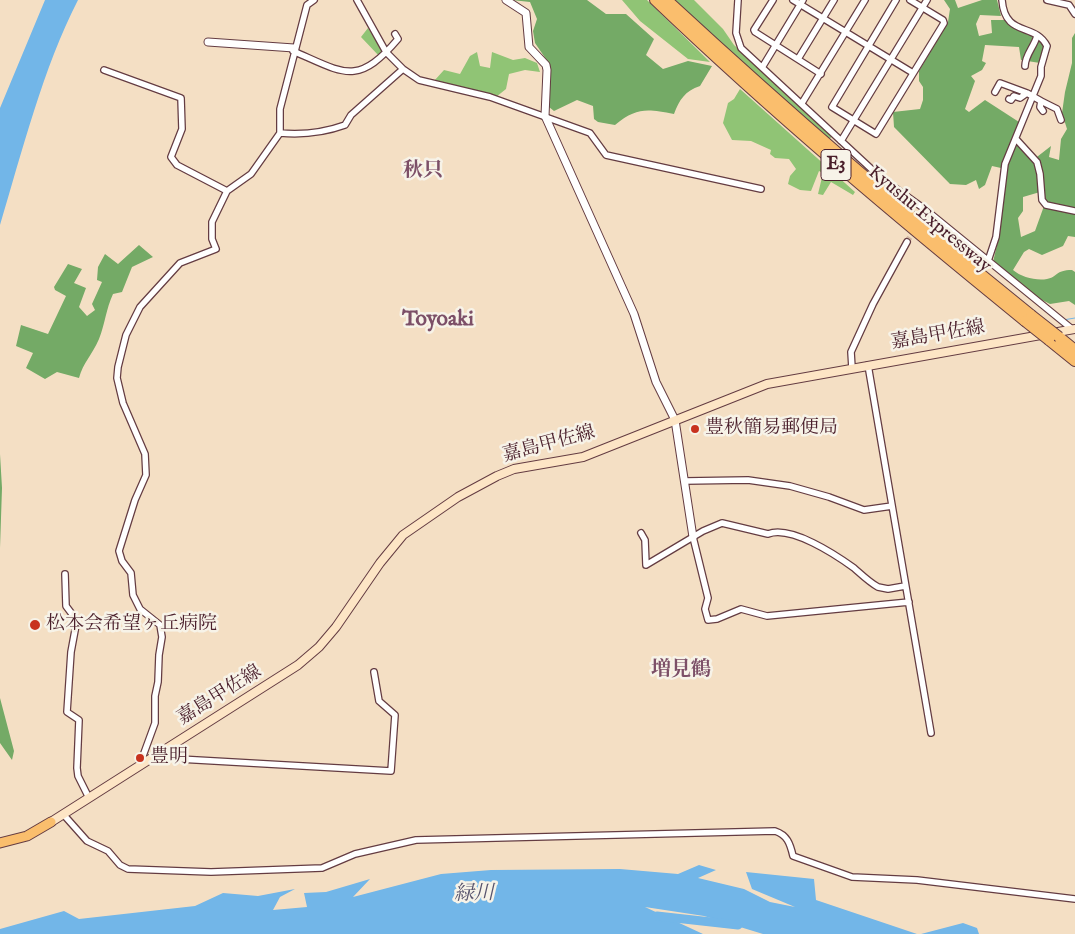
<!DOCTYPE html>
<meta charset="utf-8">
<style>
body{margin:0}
canvas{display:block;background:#f4dfc4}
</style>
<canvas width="1075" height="934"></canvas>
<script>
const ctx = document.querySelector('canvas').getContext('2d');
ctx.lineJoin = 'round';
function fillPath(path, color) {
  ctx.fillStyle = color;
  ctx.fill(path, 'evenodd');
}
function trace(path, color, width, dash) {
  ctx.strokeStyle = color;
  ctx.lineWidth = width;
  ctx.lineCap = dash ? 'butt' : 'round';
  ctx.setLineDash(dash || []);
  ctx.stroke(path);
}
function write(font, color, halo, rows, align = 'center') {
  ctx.font = font + ' "IM FELL English","Noto Serif JP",serif';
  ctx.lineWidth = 5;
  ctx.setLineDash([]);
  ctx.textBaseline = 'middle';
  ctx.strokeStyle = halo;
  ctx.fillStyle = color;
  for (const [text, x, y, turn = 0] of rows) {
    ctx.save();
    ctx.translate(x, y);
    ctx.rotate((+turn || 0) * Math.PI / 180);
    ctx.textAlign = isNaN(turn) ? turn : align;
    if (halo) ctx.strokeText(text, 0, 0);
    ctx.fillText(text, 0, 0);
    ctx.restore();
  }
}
const green = new Path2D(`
 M622,0H647L710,62L688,59L640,21Z
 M674,0H694L723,29L734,45L824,127L832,136L829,140L781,98Z
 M368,28L383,52L379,56L361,37Z
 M477,52L480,66L490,68L492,52L513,60L525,58L537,63L540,72L525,70L509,74L506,89L496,97L434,81L444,70L460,74L470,56Z
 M740,89L855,192L853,195L831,182L823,195L818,194L823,173L819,171L811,191L800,190L788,184L790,176L796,169L789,159L775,158L770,154L771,150L751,141L732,140L723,123L728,103L734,99Z`);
const forest = new Path2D(`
 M512,0H587L606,14H626L654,39L646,55L663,69L688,61L712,66L700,86C685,91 679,100 674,114C647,109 637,107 615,125L598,122L594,119L593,106L577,100L554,111L549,107L550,65L535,43L533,31L537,19L530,2Z
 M944,0H955L958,8L982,0H997L1001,16L980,15L976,24L979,36L992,33L991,20H1005L1008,24L1042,41L1046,46L1040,63L1021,60L1019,47L985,45L982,61L986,63L982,70L971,76L975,81L965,109L969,112L985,100L1019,122L1001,168L992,166L985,185L979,189L976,180L966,185L950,184L894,127L893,112L920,109L923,100V87L919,81V71L948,22L950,9Z
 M1075,33V237L1068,236L1063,246L1042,255L1029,249L1024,252L1013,270C1021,277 1036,281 1047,279C1058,277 1055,270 1072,270L1075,272V305L1069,301L1050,304L1040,299L993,262L1000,232L1006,169L1016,143L1018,141L1033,160L1051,146L1049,157L1059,160L1061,139L1067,129L1062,113L1065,92L1072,63V38ZM1040,192L1044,206L1035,231L1021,237L1018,218L1023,211V197Z
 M139,245L153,257L132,267L122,292L113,294C106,309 105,324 99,339C92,355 83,363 79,378L57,372L45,379L26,368L33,353L16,346L21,325L48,334L66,296L55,290L54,287L68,264L82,269L74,283L86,288L79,307L87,316L95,310L92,304L102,282L97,280L98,267L105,254L118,264Z
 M0,454L2,488L0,548Z
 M0,698L14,751L12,760L0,743Z`);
const water = new Path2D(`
 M45,0H78C43,68 22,152 0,225V108Z
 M699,865L716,870L698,878L744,889L770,902L795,907L752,889L746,872L814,879L816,900L917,934H763L704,916L645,907L703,934H0V929L64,911L79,919L195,906L223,893L258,896L295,889L280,897L273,910L307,907L304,893L326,892L370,879L353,897L441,874L491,870L620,869L678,874Z
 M963,923L977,928L979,934H921Z`);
const stream = new Path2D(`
 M1063,320L1075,318`);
const river = new Path2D(`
 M657,916L738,925`);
const minorTunnel = new Path2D(`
 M907,242L923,215`);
const minor = new Path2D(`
 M357,0L386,52L403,69L419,80L490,97L590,133L606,155L761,189
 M738,0L736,33L741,48L880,177L926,210L1072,329
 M773,0L754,30L755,32L821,74
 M793,0L913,73
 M896,0L832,107L876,134L944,23L943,20L910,0
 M1047,0L1069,5L1075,14
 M293,51C344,73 357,87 398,39L395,34
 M798,59L834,0
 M763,66L803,0
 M1025,66C1025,55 1034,47 1037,36
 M104,70L181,98L182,129L171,157L177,165L227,191
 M995,92L1000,83L1027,93
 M1009,99L1011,100L1014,96L1020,98L1027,93L1041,101L1040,107L1043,111
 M1041,101L1057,109L1061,120
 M802,103L865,0
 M280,133C303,135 323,133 345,125L351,115L403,69
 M1016,139L1037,162L1040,174L1042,200L1046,205L1075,211
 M841,141L927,0
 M988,261L996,237L1005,164L1041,76V67L1047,46C1035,22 1005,38 1002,0
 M868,365L931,733
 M852,368L851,352L873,304L907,242
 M685,481L748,480L790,486L829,497L864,510L892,506
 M641,533L645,540L646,565L703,531L722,523L768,534C791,525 836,555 854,568C862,575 869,582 878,587L888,589L905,586
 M693,537L708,598L705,609L708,620L717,619L741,609L767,616L909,602
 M65,574L66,606L75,618L76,625L71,652L67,712L79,720L77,768L78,776L89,798
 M168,747L179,759L391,771L395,715L379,701L374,672
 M140,764L155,723V696L158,682L159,655L162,637L160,625L140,609L133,595L131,573L122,561L119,551L135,500L146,475L145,454L123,403L117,378L118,367L126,335L140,307L180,263L216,249L212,239V222L227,191L251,174L280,133V109L307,5L314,0
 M63,814L87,841L108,851L120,865L128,869L211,872L322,868L355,854L416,840L775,831C787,835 790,843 793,856L852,877L917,880L1075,899`);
const tertiary = new Path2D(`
 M506,0L526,13L529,47L546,65L547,70L545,116L634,314L656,382L675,420L693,537
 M208,42L294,48`);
const secondary = new Path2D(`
 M51,822L298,665L319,647L336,627L380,563L403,535L458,497L497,476L514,469L583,457L767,384L1075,329`);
const primary = new Path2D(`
 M0,843L27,836L51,822`);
const motorway = new Path2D(`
 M655,0C773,113 898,218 1025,321
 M667,0C785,109 906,214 1031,315
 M1059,337L1075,350
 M1049,340L1075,361`);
const motorwayBridge = new Path2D(`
 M1031,315L1059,337
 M1025,321L1049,340`);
const markers = [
 [695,429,5,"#c8321e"],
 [35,625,6,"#c8321e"],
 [140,758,5,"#c8321e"]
];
const shields = [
 [836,165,30]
];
const shieldNames = [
 ["E3",836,165]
];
const streetNames = [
 ["Kyushu Expressway",929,220,40],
 ["嘉島甲佐線",938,336,-10],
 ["嘉島甲佐線",549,445,-15],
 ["嘉島甲佐線",220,696,-32]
];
const poiNames = [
 ["豊秋簡易郵便局",705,429],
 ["松本会希望ヶ丘病院",46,625],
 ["豊明",150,758]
];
const neighbourhoodNames = [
 ["秋只",423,172],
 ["増見鶴",681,671]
];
const waterNames = [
 ["緑川",474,895,-1]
];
const quarterNames = [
 ["Toyoaki",438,321]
];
fillPath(green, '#90c475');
fillPath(forest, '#74aa66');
fillPath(water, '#72b6e8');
trace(stream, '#72b6e8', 1);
trace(river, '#72b6e8', 9);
trace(minorTunnel, '#d2b9a5', 5.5, [5.5, 3]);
trace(minor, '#643c42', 8);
trace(tertiary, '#643c42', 9);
trace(secondary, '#643c42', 10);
trace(primary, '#643c42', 11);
trace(motorway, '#643c42', 12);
trace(minor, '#fff', 5.5);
trace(tertiary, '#fff', 7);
trace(secondary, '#fde5c5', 8);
trace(primary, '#fabe6d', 9);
trace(motorway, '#fabe6d', 10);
trace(motorwayBridge, '#643c42', 12, []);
trace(motorwayBridge, '#fabe6d', 10);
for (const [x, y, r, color] of markers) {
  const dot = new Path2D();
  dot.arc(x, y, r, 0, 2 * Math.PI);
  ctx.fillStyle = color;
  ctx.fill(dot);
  trace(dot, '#f7f3e8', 2);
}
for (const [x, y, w] of shields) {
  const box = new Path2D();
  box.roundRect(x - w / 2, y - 15.5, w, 31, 4);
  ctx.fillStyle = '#f7f3e8';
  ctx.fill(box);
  trace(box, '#4a1f2b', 1);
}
write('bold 18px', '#4a1f2b', null, shieldNames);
write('19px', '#4a1f2b', '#f7f3e8', streetNames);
write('19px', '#4a1f2b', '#f7f3e8', poiNames, 'left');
write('bold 20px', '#7c4f67', '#f7f3e8', neighbourhoodNames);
write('italic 20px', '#58546d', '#f7f3e8', waterNames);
write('bold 21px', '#7c4f67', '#f7f3e8', quarterNames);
</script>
